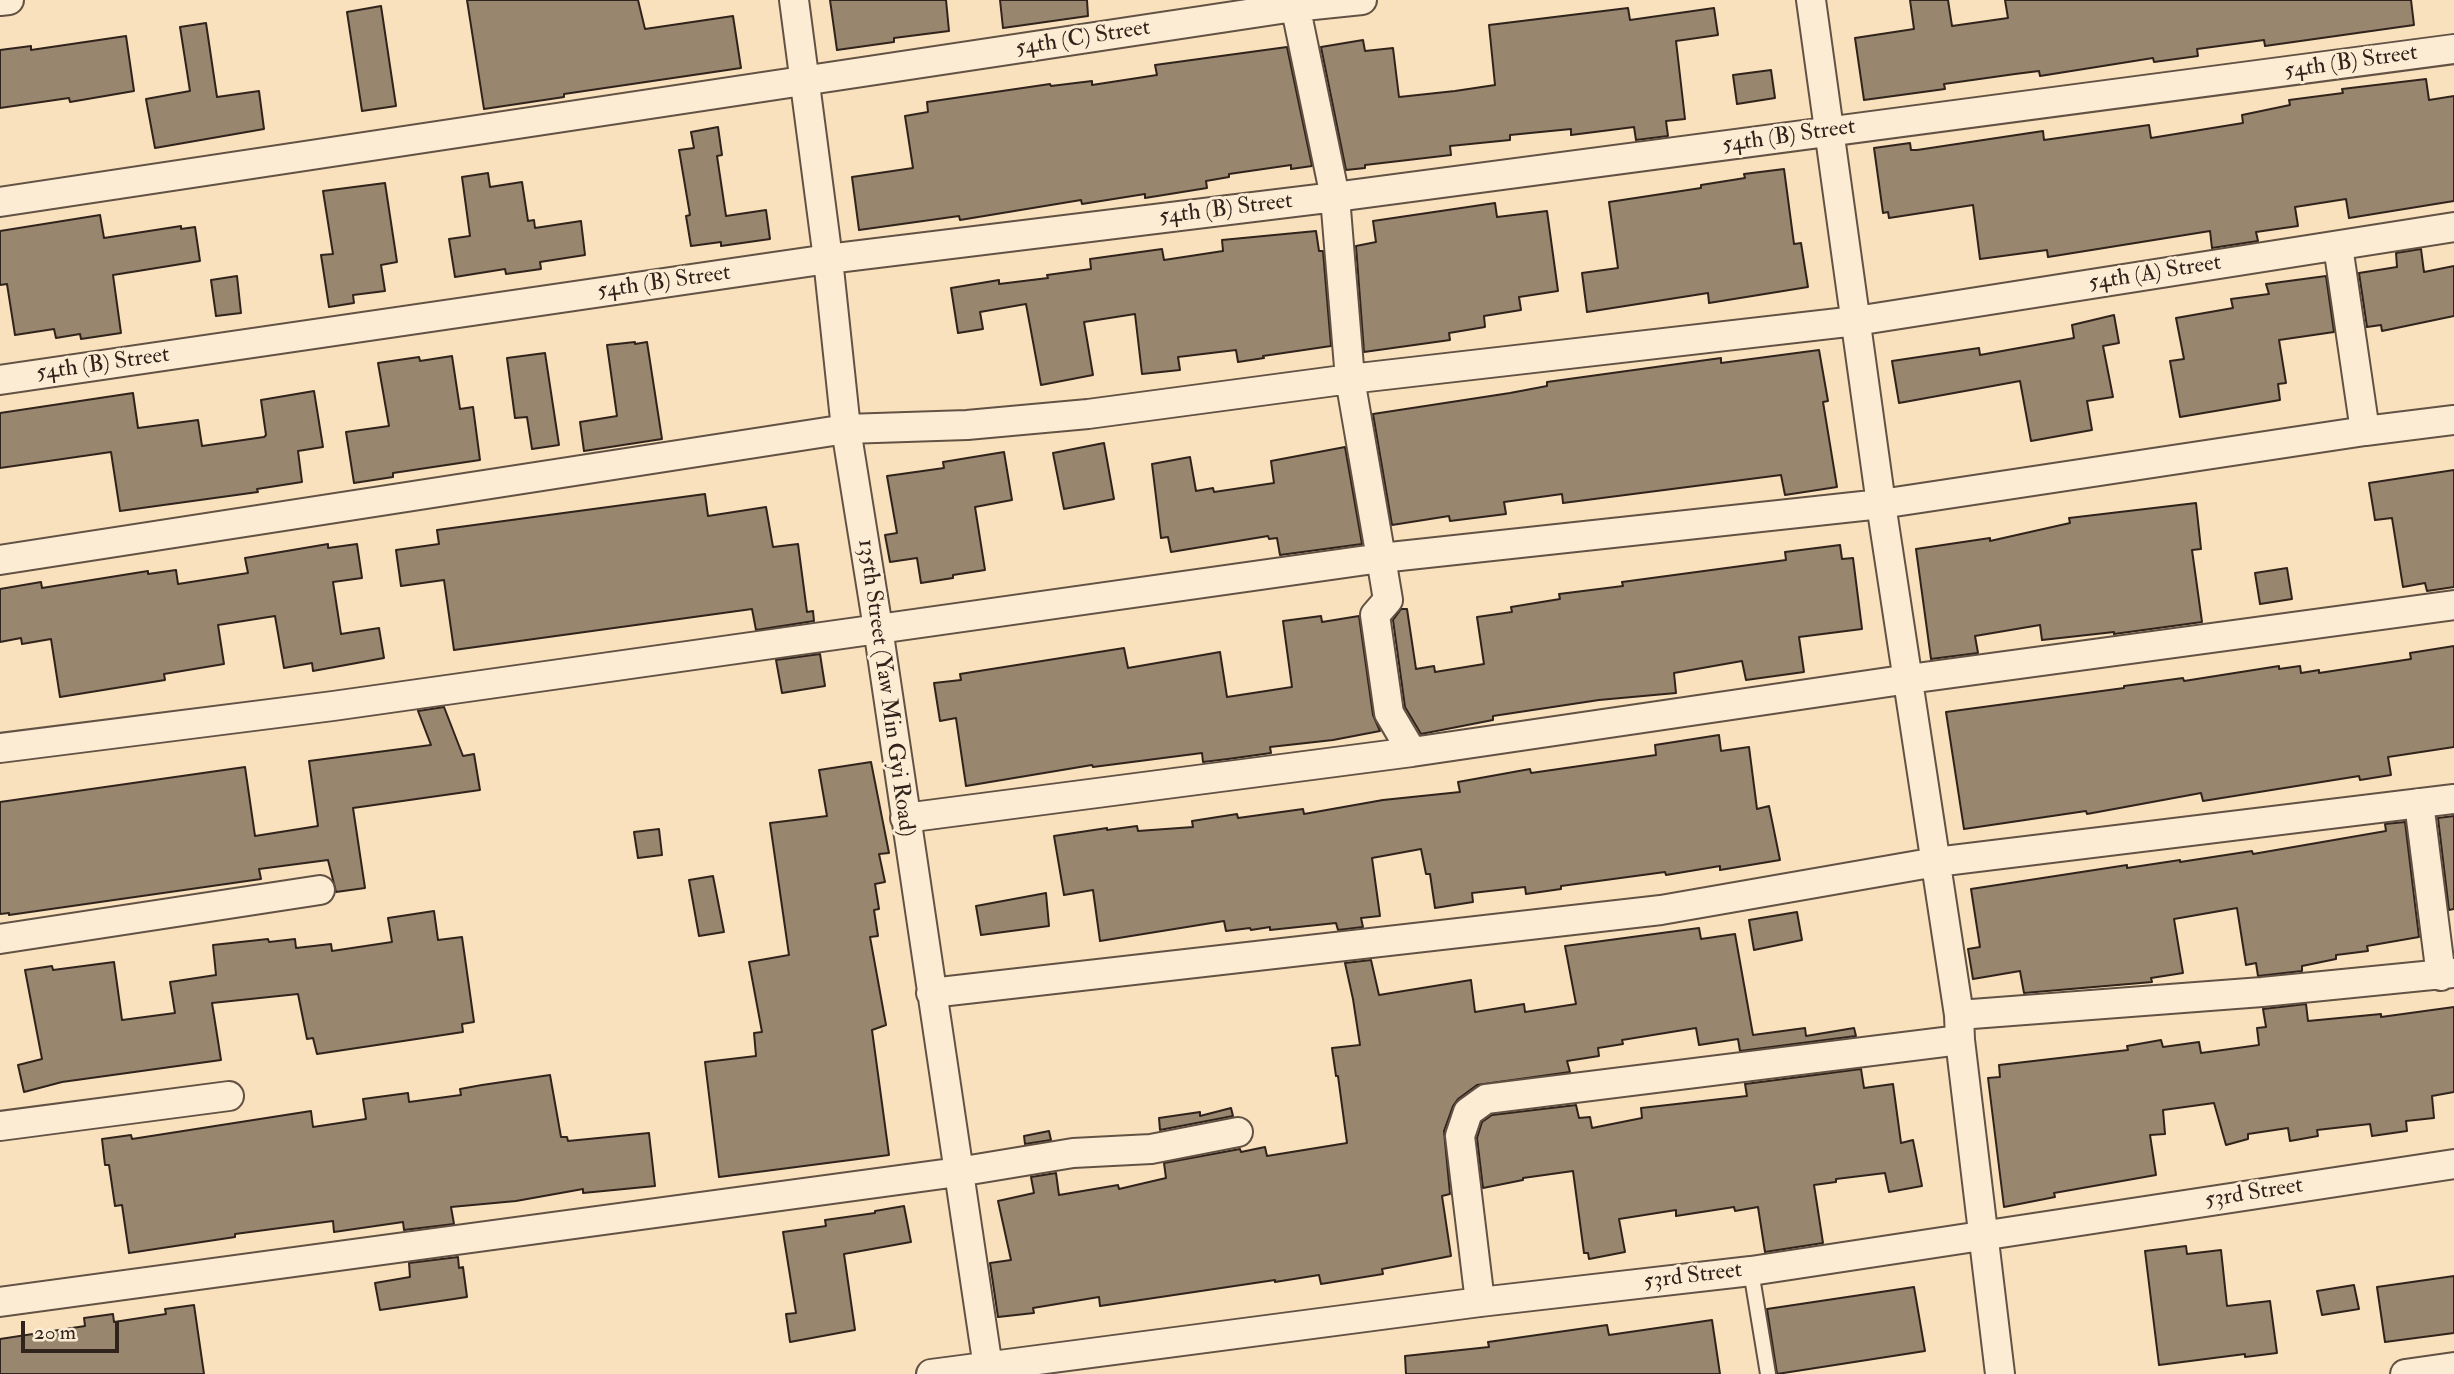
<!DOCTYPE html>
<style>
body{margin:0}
#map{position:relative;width:2454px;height:1374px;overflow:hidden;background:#fae1bd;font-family:"IM FELL Double Pica",serif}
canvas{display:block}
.scale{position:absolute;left:21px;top:1321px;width:98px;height:32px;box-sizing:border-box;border:4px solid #30231b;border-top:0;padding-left:9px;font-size:21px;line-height:24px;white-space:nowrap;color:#30231b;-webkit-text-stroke:5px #fcecd4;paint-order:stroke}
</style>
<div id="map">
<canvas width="2454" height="1374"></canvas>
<div class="scale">20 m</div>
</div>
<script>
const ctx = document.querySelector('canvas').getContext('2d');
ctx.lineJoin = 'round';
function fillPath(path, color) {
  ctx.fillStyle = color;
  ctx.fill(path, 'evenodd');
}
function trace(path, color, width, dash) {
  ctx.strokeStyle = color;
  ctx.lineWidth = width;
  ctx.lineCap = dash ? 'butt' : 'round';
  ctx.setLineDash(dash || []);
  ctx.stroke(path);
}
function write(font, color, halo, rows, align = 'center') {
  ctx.font = font + ' "IM FELL Double Pica",serif';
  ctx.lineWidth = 6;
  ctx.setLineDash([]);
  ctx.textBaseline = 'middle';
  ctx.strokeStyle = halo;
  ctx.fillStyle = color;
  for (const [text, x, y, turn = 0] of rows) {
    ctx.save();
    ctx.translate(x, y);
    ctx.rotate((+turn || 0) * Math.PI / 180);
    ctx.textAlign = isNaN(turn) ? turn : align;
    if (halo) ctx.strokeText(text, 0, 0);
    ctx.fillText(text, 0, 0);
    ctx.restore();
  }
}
const building = new Path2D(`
 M467,0H638L645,29L733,16L741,68L564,94V97L484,109Z
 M830,0H946L949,31L894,38V42L837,50Z
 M1000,0H1087L1088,16L1003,28Z
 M1910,0H1948L1952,26L2008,18L2005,0H2411L2414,25L2265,46L2264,40L2197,49L2198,56L2154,62L2153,58L2040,76L2039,71L2015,74L1944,84L1945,89L1864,100L1855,38L1914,29Z
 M381,6L396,106L362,111L347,12Z
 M1628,8L1630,20L1714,8L1718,35L1676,41L1685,119L1666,121L1668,136L1636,140L1634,127L1571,135V129L1510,135V140L1450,146L1451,155L1365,165V168L1346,170L1321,47L1363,40L1365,51L1393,48L1399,97L1455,91L1495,85L1489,25Z
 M206,23L217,97L259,91L264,129L155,148L146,99L190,91L180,27Z
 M126,36L134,91L70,102L69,98L0,108V50L31,46V50Z
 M1287,47L1312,166L1291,169V165L1229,174V177L1206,181L1207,188L1145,198V194L1082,204L1081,200L960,220L959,216L859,230L852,177L913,168L905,116L928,112L927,102L1050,84L1051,86L1092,81V85L1157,75L1155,65Z
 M1771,70L1775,98L1737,104L1733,75Z
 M2426,79L2429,100L2454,96V201L2349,218L2346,199L2295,207L2298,226L2256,232L2258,241L2212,248L2210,231L2048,257L2047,250L1980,259L1973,205L1889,218L1888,212L1883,213L1874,148L1910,143L1911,150H1917L2043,131L2044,140L2149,125L2151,138L2243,123L2242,115L2290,105L2289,100L2343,93L2342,89Z
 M718,127L722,155L717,156L726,216L766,210L770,239L721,246V242L691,246L686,216L690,215L679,150L694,148L691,132Z
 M1784,169L1794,244L1801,243L1808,287L1709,303L1708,293L1587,312L1582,273L1618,268L1609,202L1701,188V185L1745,178L1744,174Z
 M488,173L490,187L522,182L528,221L534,220L535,228L581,221L585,255L540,262L541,269L506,274L505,269L455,277L449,239L470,236L462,177Z
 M385,183L397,262L381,265L385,291L353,295L354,303L329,307L321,255L333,254L323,191Z
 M1495,203L1497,217L1547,211L1558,291L1519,297L1521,310L1484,316L1485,327L1449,333L1450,340L1364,352L1356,246L1376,242L1373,221Z
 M100,215L104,238L181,226V229L195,227L200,261L113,275L121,333L81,339L80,334L56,338L54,329L15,335L7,284L0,285V231Z
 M1316,231L1319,251H1323L1331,346L1263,356L1264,358L1238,362L1236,350L1178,357L1180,370L1142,374L1135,314L1084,322L1093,375L1041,385L1026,304L980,312L983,329L958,333L951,288L999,280V284L1048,278L1047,275L1091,269L1090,259L1162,249L1164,260L1223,251L1222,240Z
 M2421,249L2424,272L2454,266V316L2382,331L2381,325L2367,327L2359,273L2397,267L2396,253Z
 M237,276L241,313L216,316L211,280Z
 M2326,276L2334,332L2279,340L2286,383L2278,384L2280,400L2180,417L2170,361L2184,359L2176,318L2233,308L2231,299L2269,294L2266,284Z
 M2114,315L2119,343L2103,346L2113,397L2087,401L2092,430L2031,441L2020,381L1899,403L1892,361L1979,348L1980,355L2074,338L2072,325Z
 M635,342V344L647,342L662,439L584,451L580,422L617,416L607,345Z
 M1819,350L1828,401L1823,402L1837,487L1785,495L1781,475L1563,503L1562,494L1504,502L1506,514L1450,521L1449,516L1392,525L1373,414L1510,393L1547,386V382L1721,358V363Z
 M545,353L559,445L532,449L527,417L515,418L507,358Z
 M452,356L460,409L473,407L480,460L393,473V477L354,483L346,432L389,426L378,363L419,357L420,361Z
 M314,391L323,447L298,451L302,482L257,489L258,492L120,511L111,452L0,468V413L133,393L138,428L198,420L202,446L264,437L266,435L261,400Z
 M1104,443L1114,499L1064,509L1053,453Z
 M1345,447L1362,544L1280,555L1277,538L1269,539L1268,536L1171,552L1168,537L1161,538L1152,464L1190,457L1196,491L1213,488L1214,492L1274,483L1271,461Z
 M1004,452L1012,500L975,507L985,570L953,575V578L921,583L917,558L890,562L885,535L897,533L887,476L944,468L943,462Z
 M2454,470V587L2427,591L2425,583L2403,587L2392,518L2375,520L2369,483Z
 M705,494L708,516L766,507L773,547L798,544L807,612L813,611L814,621L756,630L752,609L454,650L444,580L401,586L396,550L439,544L437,530Z
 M2196,503L2201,549L2192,550L2202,622L2114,634V632L2042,640L2040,625L1975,636L1978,653L1931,659L1916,549L1990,538V541L2070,523L2069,518Z
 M328,544V548L357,544L362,578L333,582L341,634L379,628L384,658L313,671L312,663L284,668L275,616L218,625L224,664L164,674L165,680L60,697L51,639L22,644L21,638L0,642V589L41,582L42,588L148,571V574L176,570L178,584L248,573L245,558Z
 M1840,545L1842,559L1853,558L1862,629L1799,637L1804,672L1746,680L1742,661L1674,673L1676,693L1599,700L1493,716V720L1421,734L1405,707L1393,620L1401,609H1407L1416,669L1434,666L1435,672L1484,664L1477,617L1512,612L1511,607L1560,599L1559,594L1623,586L1622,582L1786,560L1785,552Z
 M2287,568L2292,599L2260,604L2255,573Z
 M1321,616L1322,622L1359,616L1373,715L1380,731L1333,740L1270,747L1271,753L1228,759L1203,762L1202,753L1093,767L1092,765L966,786L956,718L940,721L934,683L961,680L960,674L1124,648L1128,668L1220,652L1227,697L1292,687L1283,621Z
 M2454,646V747L2388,757L2391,775L2360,780L2359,776L2203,801L2201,793L2087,814L2086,811L1964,829L1946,712L2124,688V686L2183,678L2184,681L2279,666V669L2300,666L2301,673L2319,670V673L2411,659L2410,653Z
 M820,654L825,686L782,693L776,660Z
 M444,707L463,756L474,754L480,790L353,808L365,888L336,892L328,860L259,869L261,879L9,915V913L0,914V802L245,767L255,836L318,826L309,761L431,745L418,711Z
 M1719,735L1721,751L1749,747L1757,809L1769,806L1780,860L1720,870V866L1666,875L1665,872L1561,886V889L1526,894L1525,887L1472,893L1473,902L1435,908L1430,874H1426L1421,849L1372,858L1380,916L1361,918L1363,927L1338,930L1336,923L1270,930V927L1251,930L1250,928L1226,931L1224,921L1100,941L1093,890L1064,895L1054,836L1107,828V830L1137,826L1138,831L1193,827L1192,821L1237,814L1238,818L1303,809L1304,814L1383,800L1460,792L1458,782L1530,769L1531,773L1656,755L1655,745Z
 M871,762L889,853L879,854L885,882L875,884L879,909L874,910L878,936L870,937L886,1025L872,1030L889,1155L719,1177L705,1062L756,1056L754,1033L762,1032L749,962L789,955L770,823L827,816L819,770Z
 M2454,816V909L2449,910L2438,818Z
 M2405,822L2419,937L2367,946L2368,951L2336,955V959L2302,966V971L2258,976L2256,963L2246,965L2237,908L2174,919L2183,973L2151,978L2152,982L2024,993L2020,971L1973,979L1968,949L1980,947L1971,889L2127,865V868L2180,860V862L2252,851L2253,854L2386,831L2385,824Z
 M659,829L662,855L638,858L634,832Z
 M713,876L724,932L699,936L689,880Z
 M1046,893L1049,926L981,935L976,906Z
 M434,911L438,940L462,937L474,1022L462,1024L463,1032L317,1054L313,1038L307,1039L298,994L212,1003L221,1060L62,1082L24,1092L18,1065L42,1059L25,970L52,966L53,970L114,962L122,1020L175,1013L170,982L216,975L213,945L268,939L269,942L295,939L296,948L331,944L332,951L392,942L388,918Z
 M1797,912L1802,940L1754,950L1749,920Z
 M1699,928L1701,939L1735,934L1753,1035L1805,1028L1806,1036L1854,1028L1856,1036L1740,1051L1738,1039L1699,1045L1696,1028L1622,1040L1623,1044L1598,1048L1599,1056L1567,1061L1570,1072L1477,1085L1458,1099L1453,1106L1444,1131L1450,1194L1442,1196L1451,1256L1382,1269L1383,1274L1321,1284L1319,1275L1275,1282V1280L1100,1306L1099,1297L1033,1308L1034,1313L998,1317L990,1263L1011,1260L998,1201L1034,1193L1031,1177L1056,1173L1059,1195L1118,1185L1119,1189L1166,1178L1164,1163L1240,1149L1241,1152L1265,1147L1267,1156L1347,1143L1338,1076H1336L1332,1048L1360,1045L1353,999L1345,963L1371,960L1379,995L1471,980L1475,1012L1524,1004L1525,1012L1576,1004L1565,946Z
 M2306,1004L2308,1021L2381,1014V1017L2454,1007V1092L2432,1096L2434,1118L2406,1121L2407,1131L2372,1136L2370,1124L2317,1130L2318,1136L2290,1141L2288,1128L2248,1134V1139L2226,1145L2214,1103L2163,1110L2165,1134L2150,1135L2156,1175L2054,1193L2055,1197L2004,1207L1988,1078L2000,1077L1999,1065L2128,1050L2127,1046L2161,1040L2163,1047L2199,1042L2201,1053L2259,1045L2257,1028L2266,1027L2263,1009Z
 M1861,1069L1864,1088L1893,1084L1901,1143L1913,1140L1922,1186L1889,1192L1885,1173L1836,1179V1182L1814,1185L1823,1243L1765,1252L1758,1207L1735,1211L1734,1207L1676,1216V1210L1619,1219L1625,1252L1589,1259L1588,1253H1584L1573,1171L1523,1178V1180L1483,1188L1477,1138L1482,1122L1492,1115L1576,1105L1579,1118L1590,1117L1592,1128L1642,1118L1641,1108L1747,1096L1745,1084Z
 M550,1075L561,1137H567L568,1141L649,1133L655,1186L583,1193V1189L516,1201L451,1207L454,1224L404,1230L403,1222L334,1232L333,1221L235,1234V1237L129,1253L122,1205L115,1206L109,1165H105L102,1139L131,1135L132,1139L311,1111L313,1127L366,1119L363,1099L408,1093L409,1102L461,1095L460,1089L482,1085Z
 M1231,1108L1233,1116L1160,1130L1159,1118L1200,1112V1116Z
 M1049,1131L1051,1140L1025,1144L1024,1136Z
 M904,1206L911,1242L844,1254L855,1330L790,1342L786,1314L796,1313L783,1232L826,1226L825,1220L875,1213V1211Z
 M2186,1246L2187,1254L2221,1250L2227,1306L2270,1301L2277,1353L2245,1357V1354L2159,1365L2145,1251Z
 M458,1257L459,1268L463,1267L467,1297L380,1310L375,1283L410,1277L409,1263Z
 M2454,1276V1333L2385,1342L2377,1287Z
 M2354,1285L2359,1309L2322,1315L2317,1291Z
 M1914,1287L1925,1351L1777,1374L1767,1309Z
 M194,1305L204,1374H0V1339L85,1326L84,1318L113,1314L114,1322L166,1314L165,1309Z
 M1712,1320L1720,1374H1406L1405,1356L1489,1347L1488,1342L1607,1325L1609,1335Z`);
const service = new Path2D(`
 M1751,1271L1768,1374`);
const minor = new Path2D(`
 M794,0L828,259L846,429L878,628L989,1374
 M1294,0L1335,197L1350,379L1381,558L1881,504L2365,431L2454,420
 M1811,0L1881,504L1959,1015L1960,1040L2000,1374
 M0,1L9,0
 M0,202L1294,7L1362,0
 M2338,246L2365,431
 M0,380L828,259L1335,197L2454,49
 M0,560L846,429L967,425L1088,414L1350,379L1856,321L2454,227
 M0,748L333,706L1381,558L1388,600L1375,615L1389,713L1412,752L905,818
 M1412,752L1909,679L2454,605
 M2419,803L2441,976
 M0,939L320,890
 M931,993L1661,910L1936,862L2454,799
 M1959,1015L2262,992L2454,973
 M0,1126L229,1096
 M0,1302L958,1172L1073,1153L1151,1149L1238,1132
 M1480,1302L1460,1136L1468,1112L1486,1099L1960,1040
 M931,1374L1480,1302L1751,1271L2454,1164
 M2405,1374L2454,1367`);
const streetNames = [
 ["54th (C) Street",1083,39,-9],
 ["54th (B) Street",2351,63,-8],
 ["54th (B) Street",1789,137,-8],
 ["54th (B) Street",1226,210,-7],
 ["54th (A) Street",2155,274,-9],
 ["54th (B) Street",664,283,-8],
 ["54th (B) Street",103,365,-8],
 ["135th Street (Yaw Min Gyi Road)",885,688,82],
 ["53rd Street",2254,1194,-9],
 ["53rd Street",1693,1277,-7]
];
fillPath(building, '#99866f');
trace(building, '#30231b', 2);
trace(service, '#625244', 18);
trace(minor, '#625244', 32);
trace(service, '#fcecd4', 14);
trace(minor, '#fcecd4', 28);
write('23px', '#30231b', '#fcecd4', streetNames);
</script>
